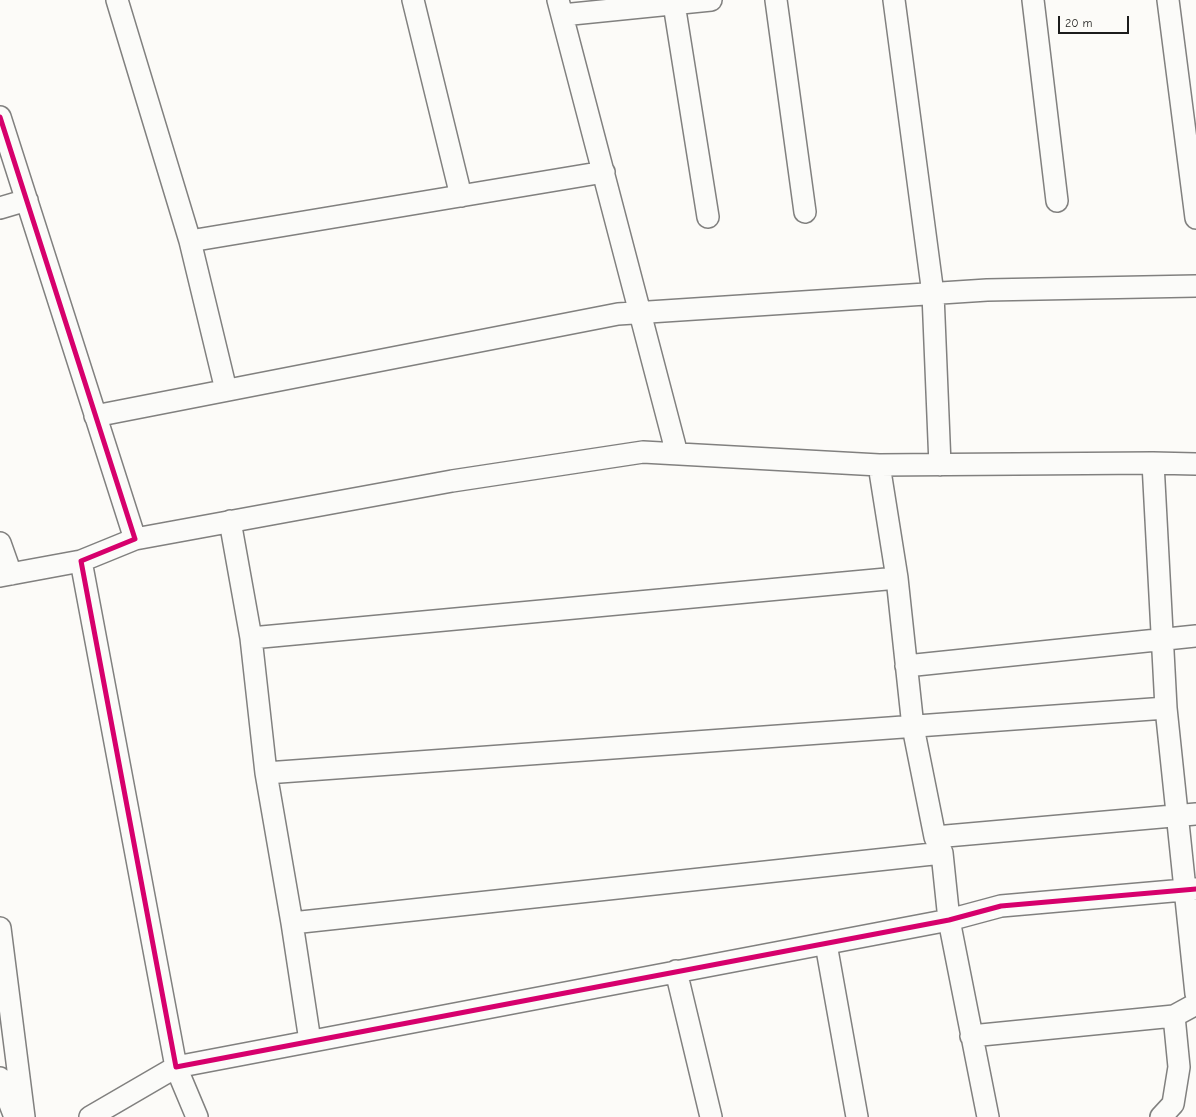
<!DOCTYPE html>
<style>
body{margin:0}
#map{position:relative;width:1196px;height:1117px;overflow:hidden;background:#fcfbf8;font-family:"Comic Neue",sans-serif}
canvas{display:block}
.scale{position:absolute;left:1058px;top:16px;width:71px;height:18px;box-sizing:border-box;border:2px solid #1c1c1c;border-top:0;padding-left:5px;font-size:12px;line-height:14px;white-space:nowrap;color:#1c1c1c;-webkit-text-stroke:3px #fdfcf7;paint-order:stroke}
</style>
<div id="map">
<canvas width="1196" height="1117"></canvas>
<div class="scale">20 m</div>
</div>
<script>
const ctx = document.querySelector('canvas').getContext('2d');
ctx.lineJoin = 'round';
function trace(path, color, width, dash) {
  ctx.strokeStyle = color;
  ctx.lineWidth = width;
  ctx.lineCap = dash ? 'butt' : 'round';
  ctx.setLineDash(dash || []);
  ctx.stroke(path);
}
const minor = new Path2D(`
 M117,0L190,241
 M413,0L461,196
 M558,0L677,454
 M776,0L805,212
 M894,0L933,294L940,465
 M1033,0L1057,201
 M1168,0L1196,218
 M674,4L708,217
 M562,15L711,0
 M0,117L135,539L81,561L176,1067L949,920L1001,906L1196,889
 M0,208L27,200
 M226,390L190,241L604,172
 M95,416L618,314L987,290L1196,286
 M1196,464L1153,463L1166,708L1196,994
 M230,521L251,638L266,773
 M135,539L452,481L643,452L879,465
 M0,543L11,574
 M0,576L81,561
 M251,638L897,578
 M906,666L1196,636
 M935,837L1196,814
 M292,923L942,853
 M0,928L24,1117
 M826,944L857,1117
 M676,971L711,1117
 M971,1036L1174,1016
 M310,1041L292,923L266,773L1166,708
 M0,1078L15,1117
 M90,1117L176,1067L197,1117
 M988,1117L949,920L942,853L935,837L913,727L897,578L879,465L1153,463
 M1161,1117L1173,1104L1179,1067L1174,1016L1196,1004`);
const cycleway = new Path2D(`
 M0,117L135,539L81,561L176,1067L949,920L1001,906L1196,889`);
trace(minor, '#81807f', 24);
trace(minor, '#fbfbf9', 21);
trace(cycleway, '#d6006c', 5);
</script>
